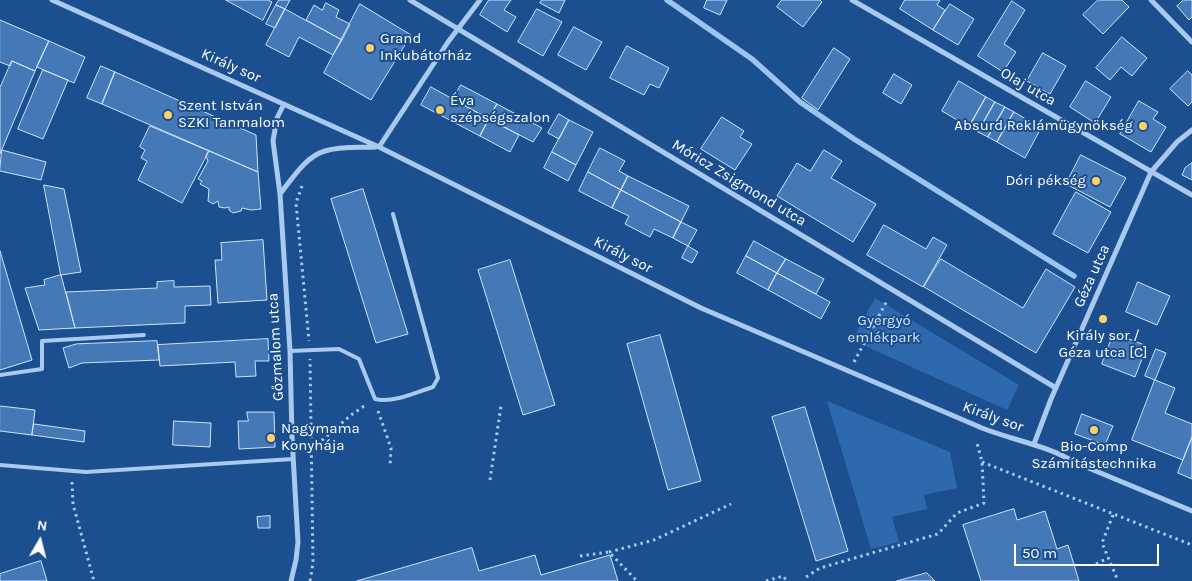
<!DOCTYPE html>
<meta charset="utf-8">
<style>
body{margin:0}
#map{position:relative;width:1192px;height:581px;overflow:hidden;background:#1b4f8f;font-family:Karla,sans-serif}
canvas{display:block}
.north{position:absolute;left:15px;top:516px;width:50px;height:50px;-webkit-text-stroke:4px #1b4f8f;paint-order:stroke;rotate:8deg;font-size:14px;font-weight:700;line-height:20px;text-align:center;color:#fff}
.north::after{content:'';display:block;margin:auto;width:18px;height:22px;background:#fff;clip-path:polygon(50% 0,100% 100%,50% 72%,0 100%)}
.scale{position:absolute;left:1014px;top:544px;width:145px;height:22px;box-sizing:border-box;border:2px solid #fff;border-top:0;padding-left:6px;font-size:15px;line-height:18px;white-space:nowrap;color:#fff;-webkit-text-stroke:4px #1b4f8f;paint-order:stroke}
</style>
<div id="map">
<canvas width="1192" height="581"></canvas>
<div class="north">N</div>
<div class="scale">50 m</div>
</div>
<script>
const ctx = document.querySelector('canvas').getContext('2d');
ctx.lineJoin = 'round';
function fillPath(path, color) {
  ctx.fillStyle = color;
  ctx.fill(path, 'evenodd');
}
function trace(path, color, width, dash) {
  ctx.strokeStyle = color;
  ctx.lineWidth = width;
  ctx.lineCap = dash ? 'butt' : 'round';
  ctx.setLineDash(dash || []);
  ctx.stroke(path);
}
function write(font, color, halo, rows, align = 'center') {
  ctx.font = font + ' Karla,sans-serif';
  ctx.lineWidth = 4;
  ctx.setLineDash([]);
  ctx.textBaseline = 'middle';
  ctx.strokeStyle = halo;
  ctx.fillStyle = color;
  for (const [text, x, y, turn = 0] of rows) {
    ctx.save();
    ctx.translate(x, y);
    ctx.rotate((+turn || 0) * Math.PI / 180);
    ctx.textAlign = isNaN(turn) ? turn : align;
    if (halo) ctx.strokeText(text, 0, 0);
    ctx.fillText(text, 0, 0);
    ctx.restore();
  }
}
const green = new Path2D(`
 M875,298L1019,385L1007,410L852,340Z
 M827,401L950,452L957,488L924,495L927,509L892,517L899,542L871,549Z`);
const stream = new Path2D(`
 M667,0L752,59L800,102L854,139L1074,276`);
const building = new Path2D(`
 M226,0H268L272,2L263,20Z
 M279,0H290L285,9L276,5Z
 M489,0H511L504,10L516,17L507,32L480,15Z
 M542,0H565L559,13L540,3Z
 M707,0H727L720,15L704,8Z
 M782,0H820L822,2L803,27L777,7Z
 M905,0H940L937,5L945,10L933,30L900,9Z
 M1098,0H1122L1129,7L1103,34L1083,15Z
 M1184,0H1192V17L1189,20L1177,6Z
 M1012,1L1025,10L1004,44L1016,52L1003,72L978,56Z
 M326,3L339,10L336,17L350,24L342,40L306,20L314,5L322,10Z
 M360,4L411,35L371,100L324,73Z
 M950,4L974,19L958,45L933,30Z
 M276,5L285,9L275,28L266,24Z
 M285,9L342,40L333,55L299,37L289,57L266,45Z
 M537,9L562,22L543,56L518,42Z
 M0,20L49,41L35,71L12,61L10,66L0,62Z
 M574,27L602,42L586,70L558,55Z
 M1122,37L1147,58L1132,76L1121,67L1110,80L1096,68Z
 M49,41L85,57L74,83L37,67Z
 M627,46L669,68L659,88L650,84L644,95L610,78Z
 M834,48L850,59L818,110L802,98Z
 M1043,53L1066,66L1050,94L1027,81Z
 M12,61L35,71L0,154V88Z
 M101,66L115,72L102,104L87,98Z
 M43,70L68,80L43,139L18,129Z
 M1188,71L1192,75V102L1188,106L1170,89Z
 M115,72L256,135L258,172L102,104Z
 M894,74L912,85L901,104L883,93Z
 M959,81L986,97L969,127L942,111Z
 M1086,81L1111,97L1095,123L1070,107Z
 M461,85L497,104L489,119L453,99Z
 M431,87L489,119L480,136L421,105Z
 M986,97L995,102L978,132L969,127Z
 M1139,101L1158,112L1153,119L1166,127L1151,152L1120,134Z
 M995,102L1005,107L988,137L978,132Z
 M497,104L542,128L533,142L489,119Z
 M1005,107L1014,112L997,142L988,137Z
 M1014,112L1041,128L1025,158L997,142Z
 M559,114L569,120L559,139L548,133Z
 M722,117L744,131L740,137L752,144L735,170L701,149Z
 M489,119L519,135L510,152L480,136Z
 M569,120L593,132L576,165L552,152Z
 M150,126L209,151L182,203L138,180L147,161L141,158L145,150L140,147Z
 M600,148L625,161L619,171L628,176L621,190L588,172Z
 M2,150L46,162L41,180L0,171Z
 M824,150L842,161L831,178L876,204L853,242L777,196L797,163L810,171Z
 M209,151L258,172L261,209L251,210L242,208L241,211L233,213L229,210V207L225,208L219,207L218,201L213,204L208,201L209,189L200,184L202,181L198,179L208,161L206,156Z
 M552,152L576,165L568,181L544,168Z
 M1081,155L1126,178L1110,207L1066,184Z
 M1192,163V180L1182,175L1185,168Z
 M588,172L621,190L612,208L579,191Z
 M628,176L689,206L681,222L621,190Z
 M44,185L64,189L81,272L61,275Z
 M363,189L408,334L376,343L331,199Z
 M621,190L681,222L673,238L654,229L650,237L625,224L629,216L612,208Z
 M1076,192L1111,212L1088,253L1053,234Z
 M681,222L697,230L688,246L673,238Z
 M884,225L926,249L933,237L947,245L923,287L867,255Z
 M263,240L267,300L218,303L215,260H222L221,243Z
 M754,241L786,259L777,273L746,256Z
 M688,246L698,252L692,263L682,258Z
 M0,251L32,360L0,370Z
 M746,256L777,273L768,290L737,273Z
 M786,259L824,279L816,294L777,273Z
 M941,259L1023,308L1046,269L1075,287L1036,353L924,287Z
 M510,260L555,405L523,415L478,270Z
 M777,273L830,302L821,319L768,290Z
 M61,275L75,328L39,330L25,288L45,285L44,280Z
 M174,281V287L210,286L211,305L185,306V323L75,328L66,292L157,288V282Z
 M1138,282L1170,296L1157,325L1126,312Z
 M1114,333L1147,346L1135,377L1102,364Z
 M660,335L701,481L668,490L627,344Z
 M268,339L269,361H255L256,376L236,377L235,362L160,366L158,345Z
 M157,341L159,360L82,363L69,368L63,348L76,344Z
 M1156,349L1166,353L1155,380L1145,376Z
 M1155,380L1175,388L1165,413L1192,424V437L1183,460L1132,440Z
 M0,406L35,410L32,435L0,431Z
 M805,407L848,551L816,561L772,417Z
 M247,412H274L275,447L239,449L238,421H248Z
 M1082,414L1113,426L1105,445L1075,434Z
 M174,421L211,423L210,447L173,445Z
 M34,424L85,431L84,442L32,435Z
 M1192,437V479L1178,473Z
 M1014,509L1017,520L1045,511L1057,549L1068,545L1079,581H981L963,525Z
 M270,516V528H258L257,517Z
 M472,548L479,571L535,555L541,575L610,555L618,581H357Z
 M41,561L47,581H0V574Z
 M927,573L935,581H897Z`);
const path = new Path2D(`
 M302,186L296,203L309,341
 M854,362L888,299
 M378,411L391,448L390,467
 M312,449L351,415L367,404
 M982,462L1192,545
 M490,480L501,406
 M72,482L73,504L94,581
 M1113,515L1102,543L1118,581
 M609,552L654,540L731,504
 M580,556L609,552L637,581
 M1096,564L1108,558
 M806,577L820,568L938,534L957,513L984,503L982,462L977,443
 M310,581L313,563L310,359
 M766,581L783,576L787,581`);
const lane = new Path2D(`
 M290,351L339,349L359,359L375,399C394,403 414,393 433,387L438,378L393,214
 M0,375L42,369V341L144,335
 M0,465L86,472L293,459`);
const street = new Path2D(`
 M52,0L379,147L701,308L982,428C1012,440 1046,445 1074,462L1192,511
 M410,0L1056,388
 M852,0L1192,195
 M1151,0L1192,42
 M284,104L277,118L273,141L280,194L290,351L292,437L298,542L296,560L291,581
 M379,147L448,42L480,0
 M280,194C292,179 306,156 325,151C341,146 359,148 376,147
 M1034,444L1051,399L1151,172L1177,142L1192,130`);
const markers = [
 [370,48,5,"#ffd166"],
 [440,110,5,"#ffd166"],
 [168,115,5,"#ffd166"],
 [1143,126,5,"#ffd166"],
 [1096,181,5,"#ffd166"],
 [1103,319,5,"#ffd166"],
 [1094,430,5,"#ffd166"],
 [271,438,5,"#ffd166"]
];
const poiNames = [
 ["Grand",380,39],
 ["Inkubátorház",380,56],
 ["Éva",450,101],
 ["szépségszalon",450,118],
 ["Szent István",178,106],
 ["SZKI Tanmalom",178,123],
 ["Absurd Reklámügynökség",1133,126,"right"],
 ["Dóri pékség",1086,181,"right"],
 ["Király sor /",1103,336,"center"],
 ["Géza utca [C]",1103,353,"center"],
 ["Nagymama",281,429],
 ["Konyhája",281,446],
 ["Bio-Comp",1094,447,"center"],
 ["Számítástechnika",1094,464,"center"]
];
const streetNames = [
 ["Király sor",231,66,24],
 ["Olaj utca",1028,87,30],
 ["Móricz Zsigmond utca",739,183,31],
 ["Király sor",623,255,27],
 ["Géza utca",1092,276,-66],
 ["Gőzmalom utca",276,347,-93],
 ["Király sor",993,417,20]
];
const parkNames = [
 ["Gyergyó",884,321],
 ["emlékpark",884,338]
];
fillPath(green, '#2e69ad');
trace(stream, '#9cc4f0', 5.5);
fillPath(building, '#4478b7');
trace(building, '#cfe3fa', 1);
trace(path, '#a9c9ee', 3, [2.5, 4]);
trace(lane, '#a9c9ee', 4);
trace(street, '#a9c9ee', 5);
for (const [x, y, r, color] of markers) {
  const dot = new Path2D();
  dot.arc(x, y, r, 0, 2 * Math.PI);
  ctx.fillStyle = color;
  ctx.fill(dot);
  trace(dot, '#1b4f8f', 2);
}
write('15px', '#fff', '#1b4f8f', poiNames, 'left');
write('15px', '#fff', '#1b4f8f', streetNames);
write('15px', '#cfe3fa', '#1b4f8f', parkNames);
</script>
